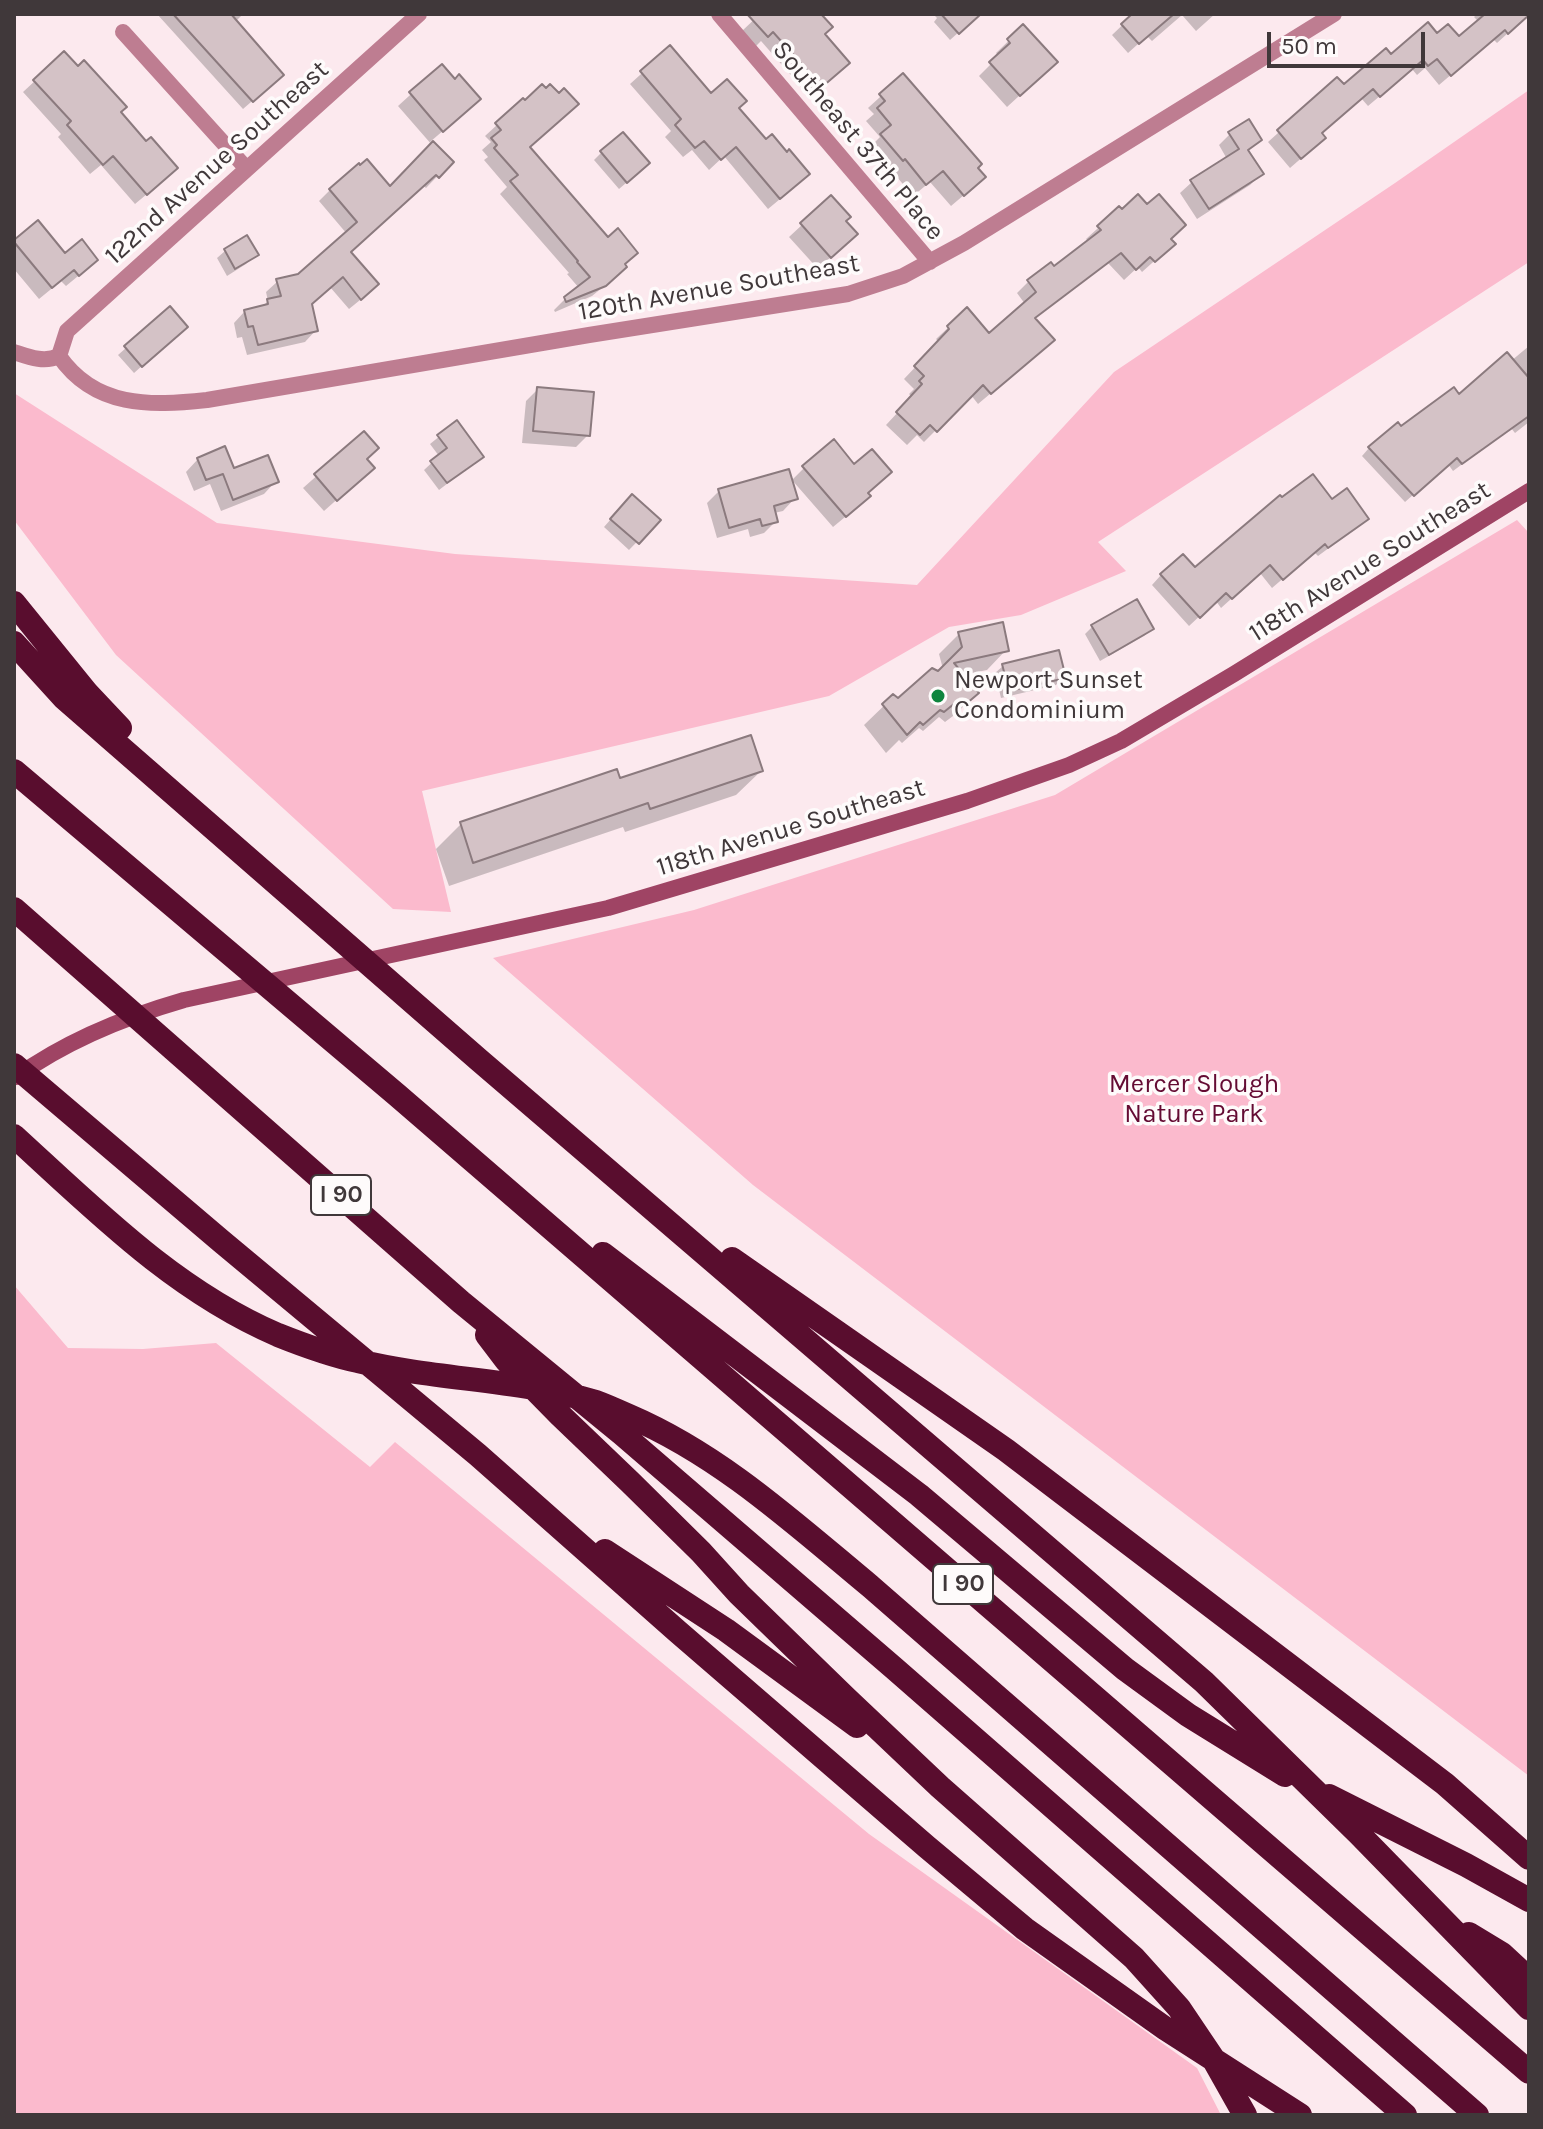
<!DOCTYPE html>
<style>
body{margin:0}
#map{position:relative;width:1543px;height:2129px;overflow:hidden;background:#fce9ee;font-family:Karla,sans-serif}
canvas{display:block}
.frame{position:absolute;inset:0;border:16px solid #40383a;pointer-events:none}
.scale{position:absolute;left:1267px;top:32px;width:158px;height:36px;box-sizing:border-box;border:4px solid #40383a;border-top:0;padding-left:10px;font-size:24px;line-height:28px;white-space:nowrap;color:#40383a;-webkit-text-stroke:6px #fefbfb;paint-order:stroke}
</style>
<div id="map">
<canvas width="1543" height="2129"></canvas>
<div class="frame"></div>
<div class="scale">50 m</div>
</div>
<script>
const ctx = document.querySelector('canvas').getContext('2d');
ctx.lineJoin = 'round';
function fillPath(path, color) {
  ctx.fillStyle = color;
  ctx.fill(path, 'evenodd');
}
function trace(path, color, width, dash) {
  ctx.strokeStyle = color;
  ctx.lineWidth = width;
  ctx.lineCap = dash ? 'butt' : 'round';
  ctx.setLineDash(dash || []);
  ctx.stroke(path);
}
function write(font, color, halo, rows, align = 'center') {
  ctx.font = font + ' Karla,sans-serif';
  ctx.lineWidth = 7;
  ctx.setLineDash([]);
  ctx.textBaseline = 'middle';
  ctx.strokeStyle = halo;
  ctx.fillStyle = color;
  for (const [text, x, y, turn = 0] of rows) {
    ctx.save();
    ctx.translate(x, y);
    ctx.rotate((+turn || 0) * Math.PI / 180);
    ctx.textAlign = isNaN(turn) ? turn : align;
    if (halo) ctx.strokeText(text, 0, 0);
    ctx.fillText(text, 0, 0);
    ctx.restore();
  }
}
const green = new Path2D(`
 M1529,90V262L1098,542L1126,571L1021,615L949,627L829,696L422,791L451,912L393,909L116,655L14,520V393L217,523L455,554L917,585L1114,372L1395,183Z
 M1517,520L1529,533V1776L753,1185L493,958L694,910L1055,795Z
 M14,1285L68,1348L143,1349L216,1343L370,1467L395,1442L869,1834L1197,2068L1221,2115H14Z`);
const shadow = new Path2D(`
 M157,14H243L236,21L273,83L243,109Z
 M760,14H818L823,34L837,74L810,97L761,41L756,46L742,31Z
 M933,14H975L977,16L950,40L934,22L937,18Z
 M1134,14H1215L1196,31L1182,15L1152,41L1147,36L1128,53L1112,35Z
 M1477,14H1529L1497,43L1493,39L1439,85L1425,68L1417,75L1412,69L1368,106L1361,98L1320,134L1313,148L1290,168L1268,142L1337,80L1344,87L1390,57L1437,35L1459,39L1479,22L1474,17Z
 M1023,27L1043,74L1007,107L979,76L999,56L996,53Z
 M670,48L711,95L737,109L797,185L768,209L724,156L709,170L692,150L683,157L665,137L671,131L630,84Z
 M64,54L118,112L165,179L135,204L101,165L90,174L58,137L61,134L23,92Z
 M442,66L466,111L430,142L451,162L426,188L423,185L349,252L365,296L349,309L330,287L310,305L316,330L305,342L247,355L242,337L237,338L234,323L245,311L261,308L268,301L266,292L278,281L299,275L347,234L319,201L330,190L390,188L432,145L398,106Z
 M903,76L975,168L971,189L951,206L930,182L913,196L891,170L889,171L869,148L880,137L866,121L874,114L868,108Z
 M523,101L528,148L623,265L614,278L592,296L555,312L554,310L565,299L579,288L567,274L569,273L500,194L507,187L484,160L488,157L482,150L491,142L485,136Z
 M1230,134L1259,140L1247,152L1261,174L1250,185L1197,219L1180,193L1192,182L1227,159L1219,145Z
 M602,152L640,171L619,189L594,160Z
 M831,198L844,221L843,246L818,269L789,237Z
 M1119,209L1169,239L1161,255L1142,272L1138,267L1124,280L1108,263L1034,319L1040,352L978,404L971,395L924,442L917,435L907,445L886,425L912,397L909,394L914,389L904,379L939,342L936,339L967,310L989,336L1025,304L1017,293L1028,282L1050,265L1053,269L1089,242L1086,239Z
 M38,223L65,256L83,272L66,286L61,281L39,299L14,269V243Z
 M246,238L254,256L246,264L227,276L217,258L225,251Z
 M170,309L178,334L134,373L118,355Z
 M1529,346V422L1515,433L1511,428L1453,471L1448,464L1405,502L1362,456L1369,448L1401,428L1459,396L1511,361Z
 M538,389L588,435L576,447L522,443L526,401Z
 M456,423L473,464L439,490L424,470L439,456L430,444Z
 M364,434L365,459L360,479L324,511L303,488Z
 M198,459L233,471L276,481L264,494L221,511L210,484L194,491L186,472Z
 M804,468L866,494L856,508L833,527L792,480Z
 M719,491L795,498L783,511L774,513L776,521L764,533L750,537L748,529L717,538L707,503Z
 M624,504L658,520L629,550L604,527Z
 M1366,519L1356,528L1318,556L1314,552L1272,588L1260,573L1221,608L1216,601L1189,626L1152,585L1161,575L1194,570Z
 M1092,627L1152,629L1144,636L1100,661L1085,634Z
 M959,634L1006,650L987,670L962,675L976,693L957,713L945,722L939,717L923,731L919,728L902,743L899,740L886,753L864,725L893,697L898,701L938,673L943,669L939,654Z
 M1003,666L1063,677L1056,685L1001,698L995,673Z
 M616,771L619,781L761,771L736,795L625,832L623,827L449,886L436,849L461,824Z`);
const building = new Path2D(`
 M173,14H231L284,75L253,102Z
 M747,14H821L833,27L825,34L850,63L822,87L773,32L768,37Z
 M941,14H981L959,34Z
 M1132,14H1174L1139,44L1121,24Z
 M1485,14L1529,15L1508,34L1505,30L1451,76L1437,59L1428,66L1423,60L1380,97L1373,89L1322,133L1326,138L1301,159L1277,130L1337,77L1344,84L1386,48L1391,54L1428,22L1437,33L1448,24L1459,36Z
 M1023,24L1058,62L1020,96L989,62L1010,43L1007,39Z
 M670,45L711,93L727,79L747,101L739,108L766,139L772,134L787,152L789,149L810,174L780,199L736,147L721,160L704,141L695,148L675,125L681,119L640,71Z
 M64,51L78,66L84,60L127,107L121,112L146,141L151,137L178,168L147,195L113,156L103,165L67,125L71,121L33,80Z
 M442,64L455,79L459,74L481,99L443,132L409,92Z
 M903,73L982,164L978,168L986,177L964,196L943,171L926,185L905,159L903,161L880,134L891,125L877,108L885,101L879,94Z
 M542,84L546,88L550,84L559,93L564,88L579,104L530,147L608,237L618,228L638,253L625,264L627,267L606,286L566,302L564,297L590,277L577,262L578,261L510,181L518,175L494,148L497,145L491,138L501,130L495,123L523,98L525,100Z
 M1249,119L1262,140L1248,150L1264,174L1209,209L1190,180L1239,149L1228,132Z
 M623,132L650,163L627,183L600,151Z
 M433,141L454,162L439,178L436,175L351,252L379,284L361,300L343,277L312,304L318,331L258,345L253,326L248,327L244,310L268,304L267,299L281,296L276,279L298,274L357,222L329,189L359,163L360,165L367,159L390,186Z
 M1138,194L1147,204L1159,194L1186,225L1171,239L1176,244L1155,262L1150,257L1136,270L1121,253L1035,318L1055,340L991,394L983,385L937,432L930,425L920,435L896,412L922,384L919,381L924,376L914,366L949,329L947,326L967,307L989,333L1036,292L1027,280L1051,262L1054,266L1101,230L1097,226L1119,206L1122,209Z
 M831,195L851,217L846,221L858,234L831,258L800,223Z
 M38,220L65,253L82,239L98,260L79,276L74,270L52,288L14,242V240Z
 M247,235L259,255L235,269L224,249Z
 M170,306L188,327L142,367L124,346Z
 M1507,352L1529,378V416L1462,464L1457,458L1414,496L1368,447L1398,422L1401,426L1454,387L1459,394Z
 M537,387L594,392L590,436L533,431Z
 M457,420L484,457L447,483L430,461L447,448L437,435Z
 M364,431L379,448L367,459L375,468L337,501L314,474Z
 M834,439L854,464L872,449L892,472L868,493L871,496L846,517L802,466Z
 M225,446L234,468L268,455L279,482L233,500L223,474L206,480L197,458Z
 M789,469L798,499L774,506L778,522L762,526L760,519L729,528L718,489Z
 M1313,474L1332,499L1347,488L1369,519L1328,548L1325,544L1283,580L1270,565L1232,599L1226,593L1200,618L1160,574L1183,554L1195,567L1280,495L1282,497Z
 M632,494L661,520L639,544L610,519Z
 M1137,599L1154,629L1109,655L1091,625Z
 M1003,622L1009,651L954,663L979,693L966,704L960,699L944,712L940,710L923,725L920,722L907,735L882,704L893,694L898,698L932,668L938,671L962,647L958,632Z
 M1059,650L1066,678L1009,691L1002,664Z
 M751,735L763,771L650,809L648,803L473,863L460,822L617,769L620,778Z`);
const street = new Path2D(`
 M719,14L930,262
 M123,32L246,168
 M14,352C29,357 44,363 59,356
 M59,356C95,408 150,406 207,400L589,335L848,294L903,276L964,243L1334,14
 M59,356L67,331L419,14`);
const secondary = new Path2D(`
 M16,1077C66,1041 125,1017 184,1000L608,908L967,801L1069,765L1121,741L1234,674L1529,491`);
const highway = new Path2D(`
 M14,603L87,693L120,728
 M14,643L64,698L479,1060L1204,1682L1359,1834L1529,2008
 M14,771L397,1095L1529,2072
 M14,909L461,1302L621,1433L895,1669L1405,2115
 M14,1065L221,1241L478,1455L677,1631L927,1847L1025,1929L1166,2029L1300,2115
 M14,1136C95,1210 175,1291 278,1335C303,1345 330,1355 358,1361C436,1380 518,1379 596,1402C607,1406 618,1411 629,1416C720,1455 794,1523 870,1586L1477,2115
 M603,1254L919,1495L1125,1669L1188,1715L1285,1775
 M732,1259L1006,1450L1445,1784L1529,1858
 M487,1335L506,1360L560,1415L630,1482L701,1552L739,1594L846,1698L940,1787L1134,1958L1179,2008L1214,2060L1245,2115
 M605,1551L726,1630L857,1726
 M1329,1796L1466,1865L1529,1900
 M1469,1934L1502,1954L1529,1979`);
const markers = [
 [938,696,8,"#0e853e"]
];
const shields = [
 [341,1195,60],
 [963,1584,60]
];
const shieldNames = [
 ["I 90",341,1195],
 ["I 90",963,1584]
];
const streetNames = [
 ["Southeast 37th Place",858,141,50],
 ["122nd Avenue Southeast",217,163,-42],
 ["120th Avenue Southeast",719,288,-10],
 ["118th Avenue Southeast",1370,562,-32],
 ["118th Avenue Southeast",791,828,-17]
];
const poiNames = [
 ["Newport Sunset",954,681],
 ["Condominium",954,711]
];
const parkNames = [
 ["Mercer Slough",1194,1085],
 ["Nature Park",1194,1115]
];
fillPath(green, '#fbbacd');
fillPath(shadow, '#0003');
fillPath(building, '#d4c2c6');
trace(building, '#8b7a7e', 2);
trace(street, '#be7d91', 16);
trace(secondary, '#9f4464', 16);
trace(highway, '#590d2e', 24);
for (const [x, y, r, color] of markers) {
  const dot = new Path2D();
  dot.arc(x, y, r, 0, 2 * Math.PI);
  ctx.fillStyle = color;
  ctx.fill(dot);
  trace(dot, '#fefbfb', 3);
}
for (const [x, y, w] of shields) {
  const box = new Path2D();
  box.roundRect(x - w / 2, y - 20, w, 40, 6);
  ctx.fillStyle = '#fefbfb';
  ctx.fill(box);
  trace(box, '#40383a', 2);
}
write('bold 24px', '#40383a', null, shieldNames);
write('26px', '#40383a', '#fefbfb', streetNames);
write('26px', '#40383a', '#fefbfb', poiNames, 'left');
write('26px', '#640b33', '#fefbfb', parkNames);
</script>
